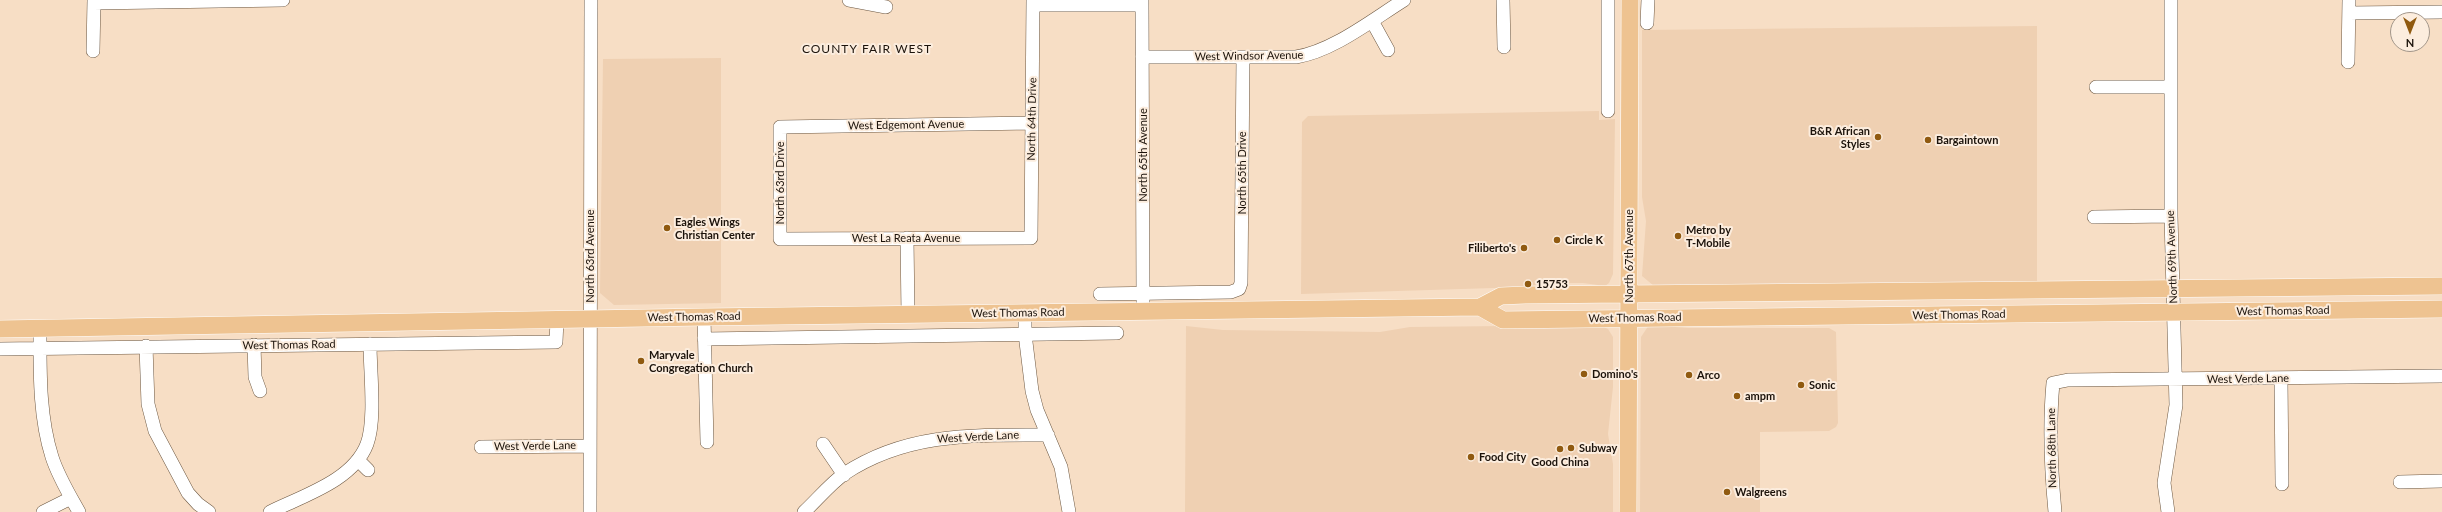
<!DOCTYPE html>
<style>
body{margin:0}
#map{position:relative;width:2442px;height:512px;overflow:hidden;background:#f7dec5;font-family:Lato,sans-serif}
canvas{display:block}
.north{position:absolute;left:2390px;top:12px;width:40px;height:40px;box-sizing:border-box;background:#fcedde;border:1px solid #a2968a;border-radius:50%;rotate:180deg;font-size:11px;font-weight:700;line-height:16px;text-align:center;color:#1c130b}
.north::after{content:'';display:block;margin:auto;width:14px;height:18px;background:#905a10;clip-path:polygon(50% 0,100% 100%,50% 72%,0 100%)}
</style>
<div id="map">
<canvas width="2442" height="512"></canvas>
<div class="north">N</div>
</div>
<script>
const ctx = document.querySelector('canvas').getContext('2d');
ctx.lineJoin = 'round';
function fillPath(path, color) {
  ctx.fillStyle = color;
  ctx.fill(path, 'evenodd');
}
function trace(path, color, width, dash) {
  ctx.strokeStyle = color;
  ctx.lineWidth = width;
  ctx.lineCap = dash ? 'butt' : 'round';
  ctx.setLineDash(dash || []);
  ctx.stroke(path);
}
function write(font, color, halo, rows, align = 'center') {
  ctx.font = font + ' Lato,sans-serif';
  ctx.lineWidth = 4;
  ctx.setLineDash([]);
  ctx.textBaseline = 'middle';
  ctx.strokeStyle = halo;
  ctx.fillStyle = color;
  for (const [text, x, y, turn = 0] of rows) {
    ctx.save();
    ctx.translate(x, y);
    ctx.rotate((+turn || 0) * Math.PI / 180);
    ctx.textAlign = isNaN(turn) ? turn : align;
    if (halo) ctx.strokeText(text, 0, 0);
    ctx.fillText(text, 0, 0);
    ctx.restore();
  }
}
const built = new Path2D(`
 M2037,26V282L1654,286L1642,276L1646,221L1642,197V30Z
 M721,58V303L614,305L600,293L603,59Z
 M1599,111V120L1615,119L1613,274L1609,283L1605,286L1583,283H1542L1526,287L1301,294L1302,122L1308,116Z
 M1600,325L1608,329L1613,337V387L1608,434L1613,464V512H1185L1186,326L1223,330L1380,332L1410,327Z
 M1649,325L1688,328H1829L1836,332L1838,423L1836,427L1829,431L1760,432V512H1640L1641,337Z`);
const minor = new Path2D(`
 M849,0L886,7
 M1142,0L1143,302
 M1503,0L1504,47
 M94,3L283,0
 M1033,5H1142
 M2349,13L2442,12
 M1372,21L1388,50
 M1647,23L1648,0
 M93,51L94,0
 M1142,57H1296C1333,51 1372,20 1404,0
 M2348,62L2349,0
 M2096,87H2171
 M1608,111V0
 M1032,123L780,127V239L1031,238L1033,0
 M2094,217L2171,216
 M907,238L908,314
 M1100,294L1231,292L1239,289L1241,283L1243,57
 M1025,312V334L1032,391L1037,410L1061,467L1069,512
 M704,317L707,442
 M40,329C40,371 39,416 52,457C58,476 69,494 79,512
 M704,339L1117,333
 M254,345L255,377L260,391
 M146,346L148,404L155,431L188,493L198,504L209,512
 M0,349L556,342L557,320
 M2281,378L2282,484
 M823,444L844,475
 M481,447L589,446
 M358,460L368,470
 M2400,482L2442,481
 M43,512L71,498
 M270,512C302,496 353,481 367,444C376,420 370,371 370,344
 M590,512L591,0
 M804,512C817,500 830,484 844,474C907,432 976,435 1048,435
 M2055,512C2051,470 2049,426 2053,383L2068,380L2442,376
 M2168,512L2164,483L2176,405L2171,216V0`);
const major = new Path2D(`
 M1480,307L1503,320L2442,309
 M0,329L704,317L1480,307L1501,296L1525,295L2442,286
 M1628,512L1630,0`);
const markers = [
 [1878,137,4,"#905a10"],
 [1928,140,4,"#905a10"],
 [667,228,4,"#905a10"],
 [1678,236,4,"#905a10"],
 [1557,240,4,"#905a10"],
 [1524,248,4,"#905a10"],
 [1528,284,4,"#905a10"],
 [641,361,4,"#905a10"],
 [1584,374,4,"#905a10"],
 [1689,375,4,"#905a10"],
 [1801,385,4,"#905a10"],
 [1737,396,4,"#905a10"],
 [1571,448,4,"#905a10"],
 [1560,449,4,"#905a10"],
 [1471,457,4,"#905a10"],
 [1727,492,4,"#905a10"]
];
const streetNames = [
 ["West Windsor Avenue",1249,56,-1],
 ["North 64th Drive",1032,119,-89],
 ["West Edgemont Avenue",906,125,-1],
 ["North 65th Avenue",1143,155,-90],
 ["North 65th Drive",1242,173,-90],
 ["North 63rd Drive",780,183,-90],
 ["West La Reata Avenue",906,238],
 ["North 63rd Avenue",590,256,-90],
 ["North 67th Avenue",1629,256,-90],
 ["North 69th Avenue",2172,257,-92],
 ["West Thomas Road",2283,311,-1],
 ["West Thomas Road",1018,313,-1],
 ["West Thomas Road",1959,315,-1],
 ["West Thomas Road",694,317,-1],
 ["West Thomas Road",1635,318,-1],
 ["West Thomas Road",289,345,-1],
 ["West Verde Lane",2248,379,-1],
 ["West Verde Lane",978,437,-3],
 ["West Verde Lane",535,446,-1],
 ["North 68th Lane",2052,448,-91]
];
const poiNames = [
 ["B&R African",1870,131,"right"],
 ["Styles",1870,144,"right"],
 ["Bargaintown",1936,140],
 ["Eagles Wings",675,222],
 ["Christian Center",675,235],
 ["Metro by",1686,230],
 ["T-Mobile",1686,243],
 ["Circle K",1565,240],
 ["Filiberto's",1516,248,"right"],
 ["15753",1536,284],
 ["Maryvale",649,355],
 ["Congregation Church",649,368],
 ["Domino's",1592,374],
 ["Arco",1697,375],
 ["Sonic",1809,385],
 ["ampm",1745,396],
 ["Subway",1579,448],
 ["Food City",1479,457],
 ["Good China",1560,462,"center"],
 ["Walgreens",1735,492]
];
const neighbourhoodNames = [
 ["COUNTY FAIR WEST",867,49]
];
fillPath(built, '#efd0b2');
trace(minor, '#6b5640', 14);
trace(major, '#fff', 18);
trace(minor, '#fff', 13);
trace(major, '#eec391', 17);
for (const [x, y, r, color] of markers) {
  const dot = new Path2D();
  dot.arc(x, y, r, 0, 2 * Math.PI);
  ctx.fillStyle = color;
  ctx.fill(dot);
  trace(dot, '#fcedde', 1.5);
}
write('11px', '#1c130b', '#fcedde', streetNames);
write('bold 11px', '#1c130b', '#fcedde', poiNames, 'left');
ctx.letterSpacing = '1px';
write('12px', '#1c130b', '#fcedde', neighbourhoodNames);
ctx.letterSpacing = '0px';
</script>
